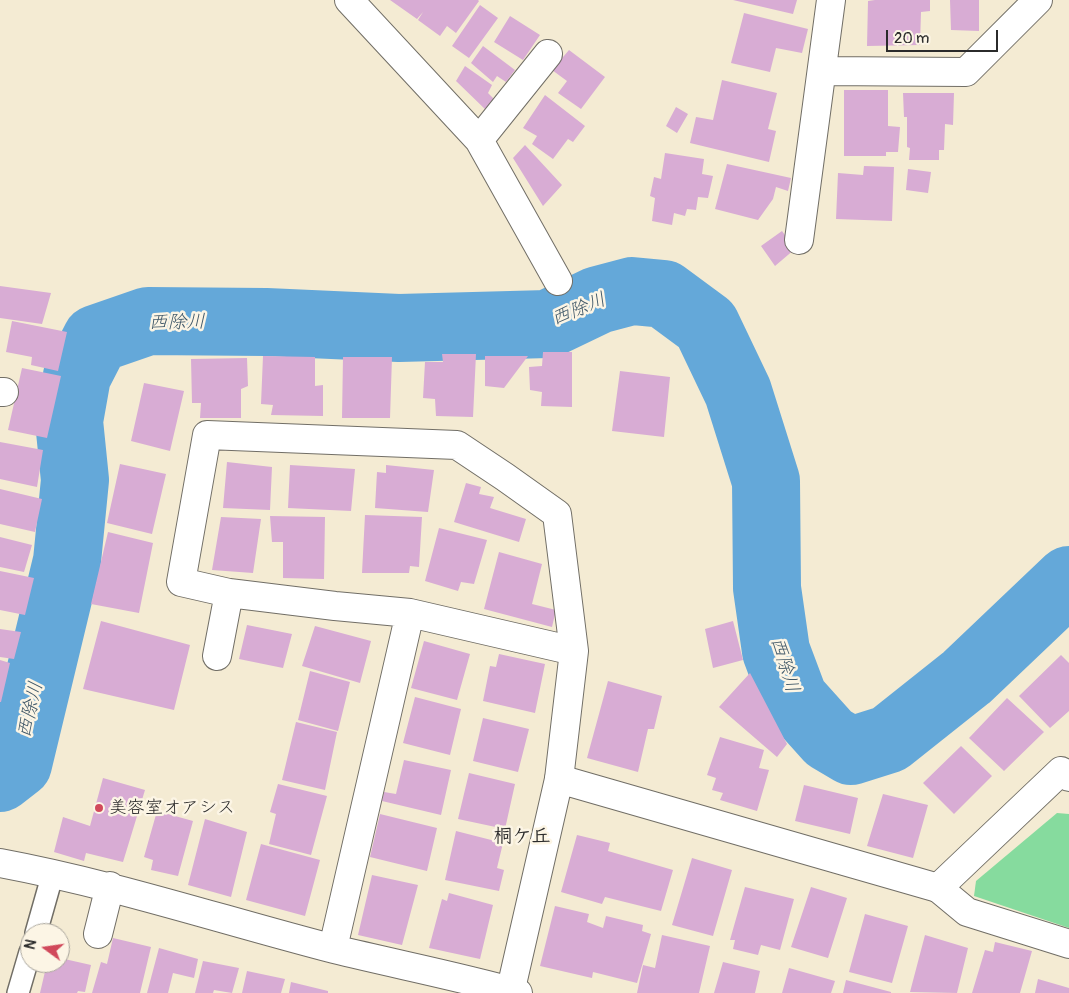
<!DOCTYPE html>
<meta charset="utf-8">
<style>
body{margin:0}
#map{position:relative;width:1069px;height:993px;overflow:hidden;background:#f4ebd3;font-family:Pangolin,sans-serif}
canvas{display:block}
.north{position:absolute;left:20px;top:923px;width:50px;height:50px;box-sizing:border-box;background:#fcf5e5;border:1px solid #a8a49b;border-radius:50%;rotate:284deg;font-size:14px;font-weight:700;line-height:20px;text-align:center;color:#2b2b2b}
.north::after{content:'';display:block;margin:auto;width:18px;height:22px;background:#d1495b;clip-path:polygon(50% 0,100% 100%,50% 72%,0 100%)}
.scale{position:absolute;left:886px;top:30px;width:112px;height:22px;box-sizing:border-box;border:2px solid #2b2b2b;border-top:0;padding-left:6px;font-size:15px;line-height:18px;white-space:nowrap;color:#2b2b2b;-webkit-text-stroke:4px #fcf5e5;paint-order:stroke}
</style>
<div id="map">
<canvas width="1069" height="993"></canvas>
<div class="north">N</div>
<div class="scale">20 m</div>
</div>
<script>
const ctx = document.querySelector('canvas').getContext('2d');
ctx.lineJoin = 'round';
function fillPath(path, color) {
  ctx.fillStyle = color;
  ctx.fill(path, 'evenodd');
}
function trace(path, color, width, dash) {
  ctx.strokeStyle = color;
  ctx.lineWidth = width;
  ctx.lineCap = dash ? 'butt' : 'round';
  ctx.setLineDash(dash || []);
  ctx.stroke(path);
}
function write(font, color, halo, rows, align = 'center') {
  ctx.font = font + ' Pangolin,"Klee One",sans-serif';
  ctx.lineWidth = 5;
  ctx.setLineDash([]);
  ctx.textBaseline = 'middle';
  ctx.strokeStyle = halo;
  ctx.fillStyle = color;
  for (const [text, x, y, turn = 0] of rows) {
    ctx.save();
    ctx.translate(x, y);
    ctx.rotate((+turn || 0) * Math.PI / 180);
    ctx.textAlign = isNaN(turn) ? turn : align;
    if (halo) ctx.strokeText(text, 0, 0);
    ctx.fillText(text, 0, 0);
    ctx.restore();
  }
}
const green = new Path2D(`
 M1057,813L1069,814V928L974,896L976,881Z`);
const river = new Path2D(`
 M0,778L18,764L67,561L75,480L69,421L77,376L96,339L148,321L266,322L399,328L548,324L598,300L632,291L664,294L706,325L738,392L766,481L767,588L776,651L794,699L829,738L851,751L889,739L967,677L1069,580`);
const building = new Path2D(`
 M390,0H478L479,1L456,33L447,26L440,36L418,20L423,12L417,19Z
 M733,0H797L793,14Z
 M875,0H930V11L921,12L920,45L867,46L868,1Z
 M950,0H979V31L951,30Z
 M480,5L498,18L469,58L452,46Z
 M744,13L808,29L802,53L776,48L770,72L731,63Z
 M510,16L540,35L523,60L494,42Z
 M483,46L515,70L506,82L497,76L493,82L471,63Z
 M569,50L605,77L581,109L558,93L567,81L552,70Z
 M465,66L492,85L488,93L495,100L487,111L456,81Z
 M722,80L777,93L768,129L776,131L769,162L690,143L696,117L713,120Z
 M844,90H888V126L900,127L898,152H886V156H844Z
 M903,93H954L953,125L945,124L944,150H939V160H909L910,148L907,147V117H904Z
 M545,95L585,126L573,142L568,139L553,159L532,144L537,136L523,128Z
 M676,107L688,114L677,133L666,126Z
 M525,145L562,185L543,206L513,158Z
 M665,153L704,159L702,174L713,176L708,198L698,197L696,210L687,209L685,216L674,213L672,225L652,221L655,198L650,196L654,177L661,179Z
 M727,164L791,178L788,191L776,187L773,199L758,220L715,209Z
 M864,166L894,167L892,221L836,219L838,173L863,175Z
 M908,169L931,172L928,193L906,190Z
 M782,231L795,249L775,266L761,246Z
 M0,286L51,293L42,324L0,318Z
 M12,321L67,332L58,371L31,365L32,357L6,352Z
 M543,352H572V407L541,406L542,392L530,390L529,367L542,366Z
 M442,354H476L473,417L436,416L435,399L423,398L425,362H443Z
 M263,356L315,357V386L323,385V416L271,415L273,405L261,404Z
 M485,356H528L504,388L485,386Z
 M343,357H392L390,418H342Z
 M247,358L248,386L241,389V418H200L201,403H192L191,359Z
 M22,368L61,376L47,438L8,430Z
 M620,371L670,377L664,437L612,431Z
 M144,383L184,391L170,451L131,441Z
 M0,442L43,450L37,487L0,479Z
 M227,462L272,467L270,510L223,508Z
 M120,464L166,474L152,534L107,523Z
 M290,465L355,469L351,511L288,508Z
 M386,465L434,470L428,512L375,508L377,472L386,473Z
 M466,483L481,487L479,494L494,497L490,508L526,519L519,542L454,522Z
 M0,489L42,499L35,532L0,524Z
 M365,515L422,517L419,567L410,566L409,573H362Z
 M270,516L325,517L324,579L283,578V542H272Z
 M221,517L261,519L253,573L212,570Z
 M439,528L487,540L474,584L461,582L458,591L425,581Z
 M108,532L153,543L139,613L91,604Z
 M0,537L32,545L24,572L0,567Z
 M499,552L542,564L532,604L556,610L552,627L484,609Z
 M0,571L34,578L25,615L0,610Z
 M101,621L190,645L174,710L83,689Z
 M733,621L743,660L713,668L705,629Z
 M247,625L292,634L283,668L239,659Z
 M315,626L371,641L360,683L302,666Z
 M0,629L21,632L14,659L0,657Z
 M424,641L470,654L457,700L411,688Z
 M499,654L545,664L535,713L483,701L490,666L496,667Z
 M1061,655L1069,663V711L1050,728L1019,696Z
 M0,660L10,663L1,702H0Z
 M310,671L350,682L338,731L298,720Z
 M750,673L787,744L777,757L719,707Z
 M608,681L662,696L654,729H648L638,772L587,758Z
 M415,697L461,709L450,755L403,743Z
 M1007,698L1044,732L1004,771L969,738Z
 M483,718L529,729L518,772L473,761Z
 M296,722L337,732L325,790L282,780Z
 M720,737L764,750L759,768L769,770L757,811L720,800L723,793L712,790L716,778L707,775Z
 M961,746L992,776L954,814L923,783Z
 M404,760L451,770L441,815L382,801L384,792L396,794Z
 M469,773L515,784L505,829L458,819Z
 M103,778L145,790L123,862L86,853L84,861L54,852L63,817L90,826Z
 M278,784L327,796L311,855L269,844L276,814L270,812Z
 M804,785L858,798L850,834L795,821Z
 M883,794L928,805L913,858L867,846Z
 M157,811L193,821L178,876L151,870L153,860L144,857Z
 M380,814L437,828L427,871L370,857Z
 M205,819L247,832L231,897L188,885Z
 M456,831L503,843L497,868L504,870L499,891L445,880Z
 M577,835L610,843L608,851L673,870L661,911L605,897L602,904L561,892Z
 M261,844L320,860L305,916L246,900Z
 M692,858L732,870L713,936L672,925Z
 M372,875L418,885L402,945L358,935Z
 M745,887L794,899L780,950L761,945L758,955L733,949L735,940H730Z
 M811,887L847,898L828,958L791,947Z
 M449,893L493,905L480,959L429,948L442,899L447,901Z
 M555,906L589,914L587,922L603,928L606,916L643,925L642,931L651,934L637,983L593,972L592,978L540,966Z
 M865,914L908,926L892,983L849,972Z
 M662,935L710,946L699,993H637L643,965L655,968Z
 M925,935L968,948L957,993L910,992Z
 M113,938L151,947L140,993H92L101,962L107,964Z
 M995,942L1032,951L1020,993H972L985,950L993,952Z
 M159,948L198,959L194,978L173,973L168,993H147Z
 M60,958L91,965L85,992L78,991L77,993H40L47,963H60Z
 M203,961L239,968L232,993L214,990L213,993H195Z
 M723,962L760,971L755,993H714Z
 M789,968L835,981L831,993H782Z
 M247,971L285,979L281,993H242Z
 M1038,979L1069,988V993H1035Z
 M846,980L891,992V993H843Z
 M291,982L328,991V993H289Z`);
const lane = new Path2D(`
 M36,933L53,873
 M18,993L30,952`);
const street = new Path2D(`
 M349,0L479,140L558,281
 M822,71L966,72L1038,0
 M479,140L548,54
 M799,240L831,0
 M0,392H4
 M217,656L229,593
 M559,779L574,651L557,514L505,477L457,445L207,435L181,582L229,593L335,606L410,613L574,651
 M0,863C113,884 222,920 334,949C395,964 457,976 518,993
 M938,888L967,912L1069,944
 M98,934L110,886
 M333,948L410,613`);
const secondary = new Path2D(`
 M510,993L559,779L938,888L1061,771L1069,777`);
const markers = [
 [99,808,5,"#d1495b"]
];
const poiNames = [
 ["美容室オアシス",109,808]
];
const waterNames = [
 ["西除川",579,310,-22],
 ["西除川",177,323,-1],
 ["西除川",784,665,73],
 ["西除川",31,710,-77]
];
const neighbourhoodNames = [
 ["桐ケ丘",522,837]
];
fillPath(green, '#86db9e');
trace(river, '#64a8d9', 68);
fillPath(building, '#d8acd4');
trace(lane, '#716e66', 24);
trace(street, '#716e66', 30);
trace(secondary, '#716e66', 30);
trace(lane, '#fff', 21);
trace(street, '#fff', 28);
trace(secondary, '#fff', 28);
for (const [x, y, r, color] of markers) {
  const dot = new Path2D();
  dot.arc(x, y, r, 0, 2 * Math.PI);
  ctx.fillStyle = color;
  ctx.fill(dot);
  trace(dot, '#fcf5e5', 2);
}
write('18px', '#2b2b2b', '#fcf5e5', poiNames, 'left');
write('italic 19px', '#3f5768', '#fcf5e5', waterNames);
write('bold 19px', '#2b2b2b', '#fcf5e5', neighbourhoodNames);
</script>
